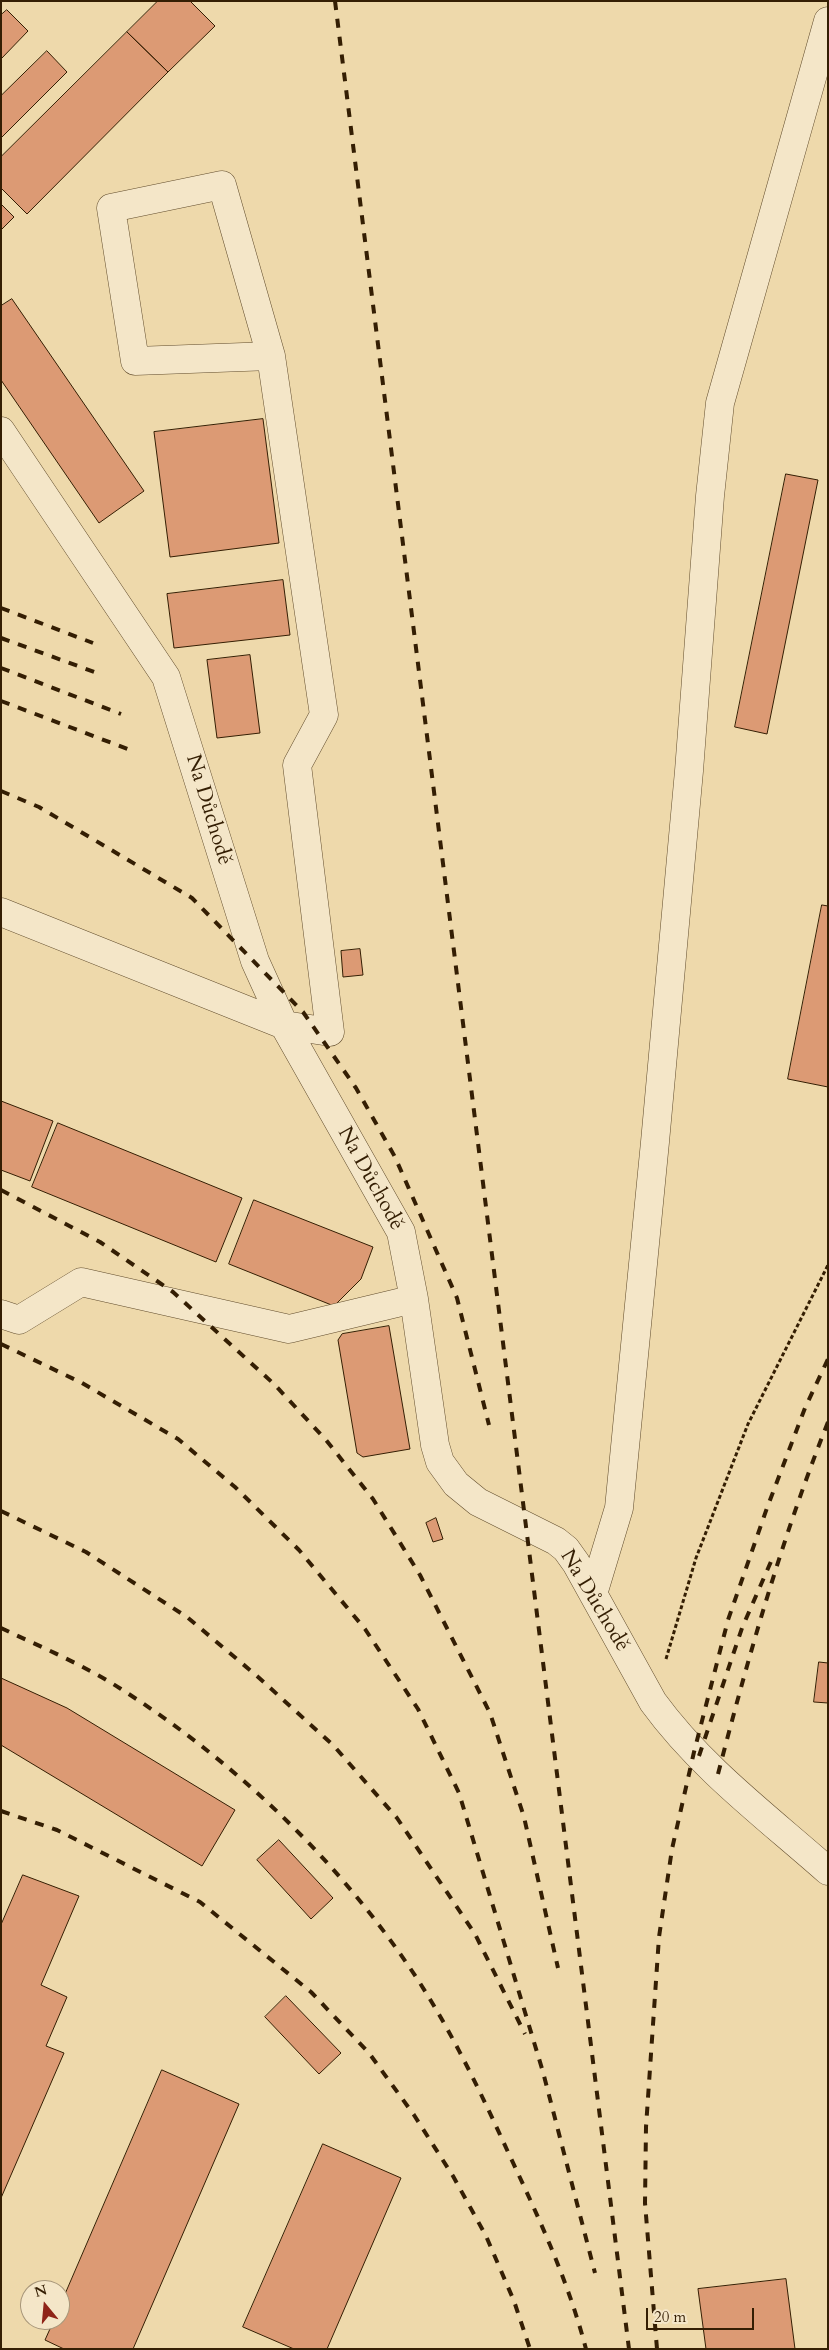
<!DOCTYPE html>
<meta charset="utf-8">
<style>
body{margin:0}
#map{position:relative;width:829px;height:2350px;overflow:hidden;background:#eed9ab;font-family:Cardo,serif}
canvas{display:block}
.frame{position:absolute;inset:0;border:2px solid #341e03;pointer-events:none}
.north{position:absolute;left:20px;top:2280px;width:50px;height:50px;box-sizing:border-box;background:#f4e6c8;border:1px solid #a79679;border-radius:50%;rotate:343deg;font-size:14px;font-weight:700;line-height:20px;text-align:center;color:#341e03}
.north::after{content:'';display:block;margin:auto;width:18px;height:22px;background:#8f2418;clip-path:polygon(50% 0,100% 100%,50% 72%,0 100%)}
.scale{position:absolute;left:646px;top:2308px;width:108px;height:22px;box-sizing:border-box;border:2px solid #341e03;border-top:0;padding-left:6px;font-size:15px;line-height:18px;white-space:nowrap;color:#341e03;-webkit-text-stroke:4px #f4e6c8;paint-order:stroke}
</style>
<div id="map">
<canvas width="829" height="2350"></canvas>
<div class="frame"></div>
<div class="north">N</div>
<div class="scale">20 m</div>
</div>
<script>
const ctx = document.querySelector('canvas').getContext('2d');
ctx.lineJoin = 'round';
function fillPath(path, color) {
  ctx.fillStyle = color;
  ctx.fill(path, 'evenodd');
}
function trace(path, color, width, dash) {
  ctx.strokeStyle = color;
  ctx.lineWidth = width;
  ctx.lineCap = dash ? 'butt' : 'round';
  ctx.setLineDash(dash || []);
  ctx.stroke(path);
}
function write(font, color, halo, rows, align = 'center') {
  ctx.font = font + ' Cardo,serif';
  ctx.lineWidth = 4;
  ctx.setLineDash([]);
  ctx.textBaseline = 'middle';
  ctx.strokeStyle = halo;
  ctx.fillStyle = color;
  for (const [text, x, y, turn = 0] of rows) {
    ctx.save();
    ctx.translate(x, y);
    ctx.rotate((+turn || 0) * Math.PI / 180);
    ctx.textAlign = isNaN(turn) ? turn : align;
    if (halo) ctx.strokeText(text, 0, 0);
    ctx.fillText(text, 0, 0);
    ctx.restore();
  }
}
const building = new Path2D(`
 M158,1H190L215,26L168,72L127,32Z
 M7,10L28,31L1,59V15Z
 M127,32L168,72L27,214L1,188V157Z
 M47,51L67,72L1,138V96Z
 M1,204L14,217L1,230Z
 M12,299L144,491L99,523L1,380V306Z
 M263,419L279,543L170,557L154,432Z
 M786,474L818,480L767,734L735,727Z
 M283,580L290,635L174,648L167,594Z
 M250,655L260,733L217,738L207,660Z
 M822,905L828,906V1087L788,1079Z
 M360,949L363,975L343,977L341,951Z
 M1,1101L53,1121L30,1181L1,1170Z
 M58,1123L242,1198L216,1262L32,1187Z
 M254,1200L373,1247L361,1279L334,1306L229,1264Z
 M389,1326L410,1449L363,1457L357,1453L338,1340L342,1334Z
 M436,1518L443,1539L433,1542L426,1523Z
 M819,1662L828,1663V1703L814,1702Z
 M1,1678L67,1708L235,1810L202,1866L1,1745Z
 M279,1840L333,1898L311,1919L257,1860Z
 M23,1875L79,1896L41,1985L67,1997L46,2046L64,2053L1,2198V1925Z
 M286,1996L341,2053L319,2074L265,2017Z
 M162,2070L239,2104L133,2349H64L45,2340L54,2320H60V2306Z
 M323,2144L401,2178L327,2349H294L243,2327Z
 M786,2279L795,2349H706L698,2289Z`);
const path = new Path2D(`
 M666,1659L696,1558L748,1424L828,1265`);
const minor = new Path2D(`
 M1,431L166,677L255,961L284,1025L401,1232L414,1299L435,1445L440,1462L456,1484L478,1502L556,1541L566,1549L576,1563L653,1702C701,1768 767,1817 828,1871
 M1,912L284,1025L330,1032L297,765L324,715L271,356L222,185L111,208L135,361L271,356
 M1,1314L19,1320L81,1282L289,1329L414,1299
 M593,1594L619,1508L655,1142L689,771L710,496L720,403L828,21`);
const rail = new Path2D(`
 M335,1L629,2349
 M1,608L93,643
 M1,638L100,674
 M1,668L121,714
 M1,701L133,751
 M1,791L39,807L192,898L303,1012L356,1088L395,1157L457,1298L489,1425
 M1,1190L100,1242L173,1292L274,1384L326,1440L373,1499L420,1575L490,1713L524,1817L558,1968
 M1,1344L82,1383L178,1439L235,1487L299,1550L365,1629L418,1709L459,1793L543,2072L595,2273
 M1,1511L86,1552L187,1617L257,1676L334,1746L397,1818L475,1934L525,2034
 M1,1628C41,1647 84,1665 121,1689C237,1763 340,1862 416,1977C452,2032 481,2093 508,2152C538,2216 568,2280 586,2349
 M699,1756L742,1628L773,1557
 M718,1774C749,1654 782,1538 828,1422
 M1,1811L57,1830L200,1902L311,1992L369,2053L414,2115L453,2176L486,2236L514,2301L530,2349
 M657,2349L645,2203L646,2127L659,1937L672,1849L694,1752L728,1620L767,1508L805,1408L828,1359`);
const streetNames = [
 ["Na Důchodě",208,810,73],
 ["Na Důchodě",370,1179,61],
 ["Na Důchodě",594,1601,59]
];
fillPath(building, '#dc9a74');
trace(building, '#341e03', 1);
trace(minor, '#624d2d', 29);
trace(path, '#341e03', 3, [4, 2.5]);
trace(minor, '#f4e6c8', 28);
trace(rail, '#341e03', 4, [9, 9]);
write('21px', '#341e03', '#f4e6c8', streetNames);
</script>
